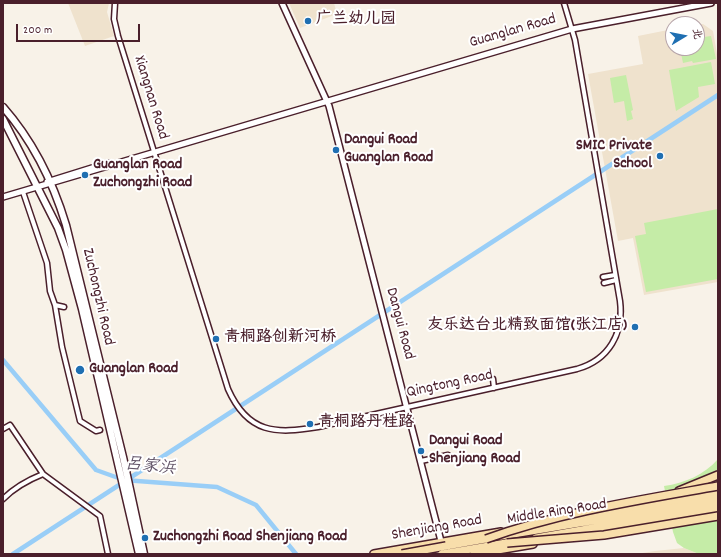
<!DOCTYPE html>
<meta charset="utf-8">
<style>
body{margin:0}
#map{position:relative;width:721px;height:557px;overflow:hidden;background:#f8f2e8;font-family:Dekko,"LXGW WenKai TC",sans-serif}
canvas{display:block}
.frame{position:absolute;inset:0;border:4px solid #4a1f2b;pointer-events:none}
.north{position:absolute;left:665px;top:16px;width:40px;height:40px;box-sizing:border-box;background:#fff;border:1px solid #b7a5aa;border-radius:50%;rotate:80deg;font-size:11px;font-weight:700;line-height:16px;text-align:center;color:#4a1f2b}
.north::after{content:'';display:block;margin:auto;width:14px;height:18px;background:#1f6fb2;clip-path:polygon(50% 0,100% 100%,50% 72%,0 100%)}
.scale{position:absolute;left:16px;top:24px;width:124px;height:18px;box-sizing:border-box;border:2px solid #4a1f2b;border-top:0;padding-left:5px;font-size:12px;line-height:14px;white-space:nowrap;color:#4a1f2b;-webkit-text-stroke:3px #fff;paint-order:stroke}
</style>
<div id="map">
<canvas width="721" height="557"></canvas>
<div class="frame"></div>
<div class="north">北</div>
<div class="scale">200 m</div>
</div>
<script>
const ctx = document.querySelector('canvas').getContext('2d');
ctx.lineJoin = 'round';
function fillPath(path, color) {
  ctx.fillStyle = color;
  ctx.fill(path, 'evenodd');
}
function trace(path, color, width, dash) {
  ctx.strokeStyle = color;
  ctx.lineWidth = width;
  ctx.lineCap = dash ? 'butt' : 'round';
  ctx.setLineDash(dash || []);
  ctx.stroke(path);
}
function write(font, color, halo, rows, align = 'center') {
  ctx.font = font + ' Dekko,"LXGW WenKai TC",sans-serif';
  ctx.lineWidth = 4;
  ctx.setLineDash([]);
  ctx.textBaseline = 'middle';
  ctx.strokeStyle = halo;
  ctx.fillStyle = color;
  for (const [text, x, y, turn = 0] of rows) {
    ctx.save();
    ctx.translate(x, y);
    ctx.rotate((+turn || 0) * Math.PI / 180);
    ctx.textAlign = isNaN(turn) ? turn : align;
    if (halo) ctx.strokeText(text, 0, 0);
    ctx.fillText(text, 0, 0);
    ctx.restore();
  }
}
const built = new Path2D(`
 M68,3H109L107,12L114,36L85,46Z
 M289,3H334L337,14L300,28Z
 M703,24L713,31L718,60V282L644,295L633,238L618,241L588,74L643,64L638,36L673,29V48H697V25Z
 M684,548L699,554H636L655,551Z`);
const green = new Path2D(`
 M711,36L716,59L693,63L692,61L683,63L680,48H697V38Z
 M711,62L715,84L698,87L699,97L676,111L669,70Z
 M626,75L633,110L631,111L633,119L627,121L624,101L614,103L610,78Z
 M718,209V279L646,292L635,236L646,234L644,223Z
 M718,459V554H699L684,548L677,543L673,532L664,486C685,483 704,475 718,459Z`);
const canal = new Path2D(`
 M3,360L96,470L124,480L217,487L256,505L296,554
 M13,554L718,95`);
const minor = new Path2D(`
 M115,3L114,19L118,36L228,389C248,434 276,434 318,427L577,369C609,360 624,333 620,301L575,40L564,3
 M23,192L47,263L50,291L55,305L62,347L80,421L96,431L100,430
 M603,277L615,275
 M604,283L616,280
 M55,305L64,307
 M493,379L494,388
 M3,429L10,425L43,474L100,516L108,554
 M421,461L448,455
 M3,499C15,487 28,480 43,474`);
const tertiary = new Path2D(`
 M282,3L329,106L442,545
 M47,182L108,163
 M3,197L572,29L711,3`);
const secondary = new Path2D(`
 M3,107C33,141 53,182 66,225L123,457L144,554
 M3,119L58,228L66,250L82,309L139,554`);
const primary = new Path2D(`
 M539,525L718,494
 M592,533L718,511
 M374,554L501,532
 M474,554L533,544`);
const trunk = new Path2D(`
 M679,491L718,475
 M501,536L718,500
 M536,538L718,506
 M446,546L491,538
 M448,553L512,542`);
const trunkBridge = new Path2D(`
 M486,539C561,512 640,500 718,486
 M507,543L604,535L718,516
 M402,554L446,546
 M442,554L448,553`);
const markers = [
 [308,21,4,"#1f6fb2"],
 [336,150,4,"#1f6fb2"],
 [660,156,4,"#1f6fb2"],
 [85,175,4,"#1f6fb2"],
 [635,327,4,"#1f6fb2"],
 [216,339,4,"#1f6fb2"],
 [80,370,5,"#1f6fb2"],
 [310,424,4,"#1f6fb2"],
 [421,451,4,"#1f6fb2"],
 [145,538,4,"#1f6fb2"]
];
const poiNames = [
 ["广兰幼儿园",316,21],
 ["Dangui Road",344,141],
 ["Guanglan Road",344,159],
 ["SMIC Private",652,147,"right"],
 ["School",652,165,"right"],
 ["Guanglan Road",93,166],
 ["Zuchongzhi Road",93,184],
 ["友乐达台北精致面馆(张江店)",627,327,"right"],
 ["青桐路创新河桥",224,339],
 ["Guanglan Road",89,370],
 ["青桐路丹桂路",318,424],
 ["Dangui Road",429,442],
 ["Shenjiang Road",429,460],
 ["Zuchongzhi Road Shenjiang Road",153,538]
];
const streetNames = [
 ["Guanglan Road",513,32,-16],
 ["Xiangnan Road",150,98,73],
 ["Zuchongzhi Road",97,297,77],
 ["Dangui Road",399,324,75],
 ["Qingtong Road",450,385,-12],
 ["Middle Ring Road",557,513,-9],
 ["Shenjiang Road",437,529,-10]
];
const waterNames = [
 ["吕家浜",150,468,6]
];
fillPath(built, '#efe2cd');
fillPath(green, '#c5eca7');
trace(canal, '#99cef7', 4.5);
trace(minor, '#4a1f2b', 7);
trace(tertiary, '#4a1f2b', 8);
trace(secondary, '#4a1f2b', 9);
trace(primary, '#4a1f2b', 10);
trace(trunk, '#4a1f2b', 10);
trace(minor, '#fff', 4);
trace(tertiary, '#fff', 5);
trace(secondary, '#fff', 6);
trace(primary, '#f8deab', 7);
trace(trunk, '#f8deab', 7);
trace(trunkBridge, '#4a1f2b', 10, []);
trace(trunkBridge, '#f8deab', 7);
for (const [x, y, r, color] of markers) {
  const dot = new Path2D();
  dot.arc(x, y, r, 0, 2 * Math.PI);
  ctx.fillStyle = color;
  ctx.fill(dot);
  trace(dot, '#fff', 1.5);
}
write('bold 16px', '#4a1f2b', '#fff', poiNames, 'left');
write('16px', '#4a1f2b', '#fff', streetNames);
write('italic 17px', '#625468', '#fff', waterNames);
</script>
